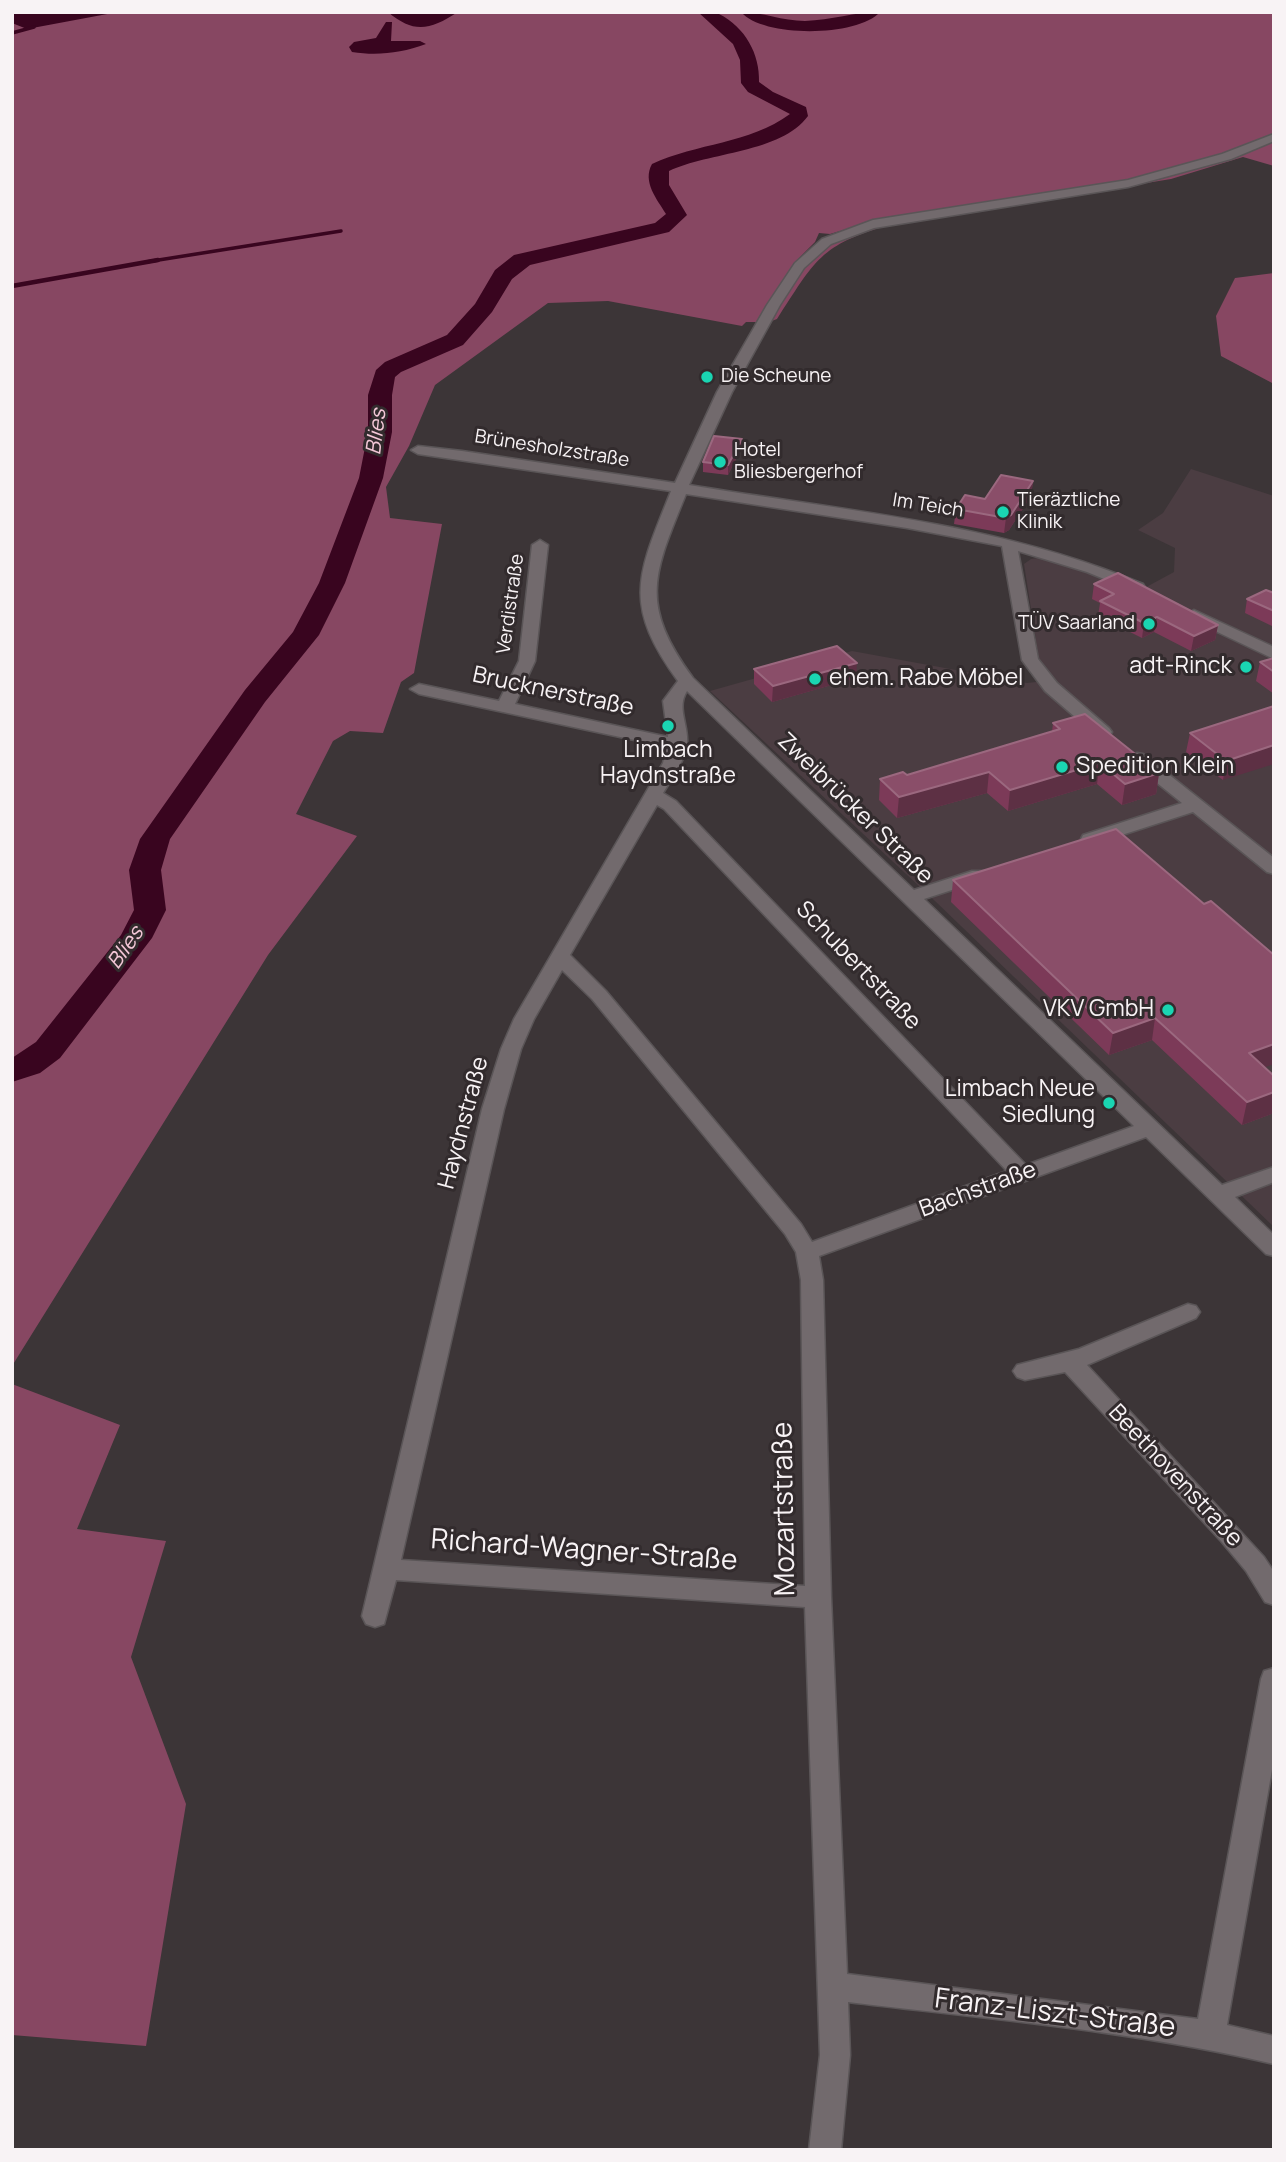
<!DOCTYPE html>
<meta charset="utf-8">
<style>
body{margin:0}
#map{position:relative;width:1286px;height:2162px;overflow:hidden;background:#3c3537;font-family:Manrope,sans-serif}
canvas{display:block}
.frame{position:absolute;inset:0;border:14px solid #f8f3f5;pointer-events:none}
</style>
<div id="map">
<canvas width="1286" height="2162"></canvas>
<div class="frame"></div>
</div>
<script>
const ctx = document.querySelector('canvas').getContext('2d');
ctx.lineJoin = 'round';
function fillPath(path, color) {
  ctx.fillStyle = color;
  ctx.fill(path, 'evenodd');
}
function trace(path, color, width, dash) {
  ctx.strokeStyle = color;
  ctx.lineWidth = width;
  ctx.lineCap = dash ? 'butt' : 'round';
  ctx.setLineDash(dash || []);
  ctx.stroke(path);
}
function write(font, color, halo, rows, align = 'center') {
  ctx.font = font + ' Manrope,sans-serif';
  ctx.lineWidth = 6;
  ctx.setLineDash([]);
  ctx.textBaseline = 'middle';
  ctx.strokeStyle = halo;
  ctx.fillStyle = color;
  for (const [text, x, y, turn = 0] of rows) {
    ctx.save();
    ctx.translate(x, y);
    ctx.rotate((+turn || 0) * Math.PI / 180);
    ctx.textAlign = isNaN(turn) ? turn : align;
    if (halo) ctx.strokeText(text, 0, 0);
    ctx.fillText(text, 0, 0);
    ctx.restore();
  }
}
const built = new Path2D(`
 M1191,469L1274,496V1227L935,901L710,691L852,651L1027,683L1054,680L1039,660L1024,564L1031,559L1043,557L1082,569L1139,591L1174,572L1175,548L1138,530L1163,513Z`);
const green = new Path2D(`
 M12,12H1274V134L1245,147L1145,178L867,223L830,234L819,233L815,242L794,263L756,322H746L742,326L608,301L548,303L435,385L409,446L386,487L390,518L442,524L414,673L401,682L383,733L350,731L333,741L296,814L357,836L268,955L12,1366Z
 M1274,140V166L1243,157L1171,179L890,225C820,244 815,261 777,319L769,322L805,264L833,240L863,229L1157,180L1221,162Z
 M1274,273V384L1221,356L1216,316L1235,278Z
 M12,1384L120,1425L77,1529L166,1541L131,1657L186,1804L146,2046L12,2035Z`);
const water = new Path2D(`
 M12,12H118L27,29L12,23Z
 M388,12H458C430,30 414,34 388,12Z
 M386,22H392L391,41H420L426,44C401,53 378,56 352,52L349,47L354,42L376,38Z`);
const streamFar1 = new Path2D(`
 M12,33L34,27
 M146,262L341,231`);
const stream = new Path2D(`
 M12,286L158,260`);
const river = new Path2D(`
 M698,12C704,12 714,11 719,14C745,27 760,54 759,82L773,92L806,107L808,116C781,153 709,152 669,171V185L687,215L669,232L530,265L512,279L492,312L463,345L401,372L395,377L392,395V432L383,478L345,583L319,635L265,702L170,839L161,870L166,910L152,938L60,1058L40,1073L12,1082V1058L36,1042L121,935L134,910L129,870L140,839L245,690L293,632L319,583L359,478L368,432V395L376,370L385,362L447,335L475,304L495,270L514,255L655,223L666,214C657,199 642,182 652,164C697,143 749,144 790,114L748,92L741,83L740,60L733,44Z
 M741,12C763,12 782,21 805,21C831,20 855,12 880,12C858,37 763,38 741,12Z`);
const minor = new Path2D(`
 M1274,134V141L1231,159L1128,187L874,228L831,244L804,268L780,305L732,392L689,485C845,511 995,522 1143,584L1145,587L1143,590H1131L1087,572L1018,551L1038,659L1057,683L1109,728L1112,732L1109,736H1097L1045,691L1022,660L1002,546L907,528L686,494C654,573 638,603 693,678L914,890L972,871H986L988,875L986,879L924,899L1222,1185L1274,1167V1182L1235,1197L1274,1235V1256L1266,1254L1146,1137L819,1256L823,1280L831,1597L847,1974L1198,2019L1261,1679L1264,1671L1274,1668V1758L1227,2025L1274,2036V2064C1134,2031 990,2019 848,2002L850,2055L841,2150H809L820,2055L805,1607L396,1580L384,1624L375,1627L366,1624L362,1616L482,1109L501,1049L514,1019L663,763L667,747L419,694L410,689L419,684L499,701L519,661L532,545L540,540L548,545L535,661L515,704L668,737L663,701L678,681C621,603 638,574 671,491L418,454L411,450L418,446L462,451L675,483L717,392L767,305L795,263L822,239L873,220L1128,180L1222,154ZM687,691L1134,1126L1026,1165L676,801L663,793C672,778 685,761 687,744C689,725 676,708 687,691ZM657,805L664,809L1007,1171L812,1242L801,1224L606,991L570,955ZM562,970L592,999L785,1234L796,1252L801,1280L805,1586L401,1560L504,1109L521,1049L534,1019Z
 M1194,610L1274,647V659L1188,618L1186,615Z
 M1137,753L1143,754L1274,858V874L1267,872L1193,812L1097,843H1083L1081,839L1083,835L1182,803L1131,762L1128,758Z
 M1188,1304L1196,1306L1200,1312L1196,1318L1087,1365L1264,1557L1274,1572V1605L1265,1602L1246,1571L1221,1541L1065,1372L1025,1380L1017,1377L1013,1371L1017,1365L1079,1349Z`);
const wall = new Path2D(`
 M741,449L728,475L703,472V462Z
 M1033,481L1031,496L1009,530L1004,533L954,524L956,509Z
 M1094,584L1218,625L1215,640L1191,651L1154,632L1142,638L1098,616L1100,603L1092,599Z
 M1274,593V627L1245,613L1247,599Z
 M1274,658V694L1256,681L1260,662Z
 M754,669L856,678L772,702L754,684Z
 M1274,706L1223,780L1186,752L1190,733Z
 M1053,723L1159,773L1156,794L1122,805L1097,784L1008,811L987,793L897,818L879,800L880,779L907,775L1052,732Z
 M953,880L1265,1068L1274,1076V1113L1242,1125L1152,1040L1109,1055L951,902Z`);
const shadedWall = new Path2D(`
 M742,439L741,449L728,475V465Z
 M1033,481L1031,496L1009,530L1004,533L1006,518Z
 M1157,617L1154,632L1142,638L1144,623Z
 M1218,625L1215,640L1191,651L1194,636Z
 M857,663L856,678L772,702L773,686Z
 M1274,745V764L1223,780L1226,761Z
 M1100,763L1097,784L1008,811L1010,790Z
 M989,772L987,793L897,818L899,797Z
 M1159,773L1156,794L1122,805L1125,784Z
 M1155,1018L1152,1040L1109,1055L1113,1033Z
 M1274,1044V1064L1244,1075L1249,1053Z
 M1274,1092V1113L1242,1125L1247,1102Z`);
const building = new Path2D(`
 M714,436L742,439L728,465L703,462Z
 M1001,475L1033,481L1011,515L1006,518L956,509L965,495L985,499Z
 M1118,573L1218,625L1194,636L1157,617L1144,623L1100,601L1114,594L1094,584Z
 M1266,590L1274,593V611L1247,599Z
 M837,646L857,663L773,686L754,669Z
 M1274,658V672L1260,662Z
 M1274,706V745L1226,761L1190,733Z
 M1085,714L1159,773L1125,784L1100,763L1010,790L989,772L899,797L880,779L903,772L907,775L1060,729L1053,723Z
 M1116,829L1204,904L1211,901L1274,955V1044L1249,1053L1274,1076V1092L1247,1102L1155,1018L1113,1033L953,880Z`);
const markers = [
 [707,377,7,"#1ad5b2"],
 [720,462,7,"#1ad5b2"],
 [1003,512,7,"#1ad5b2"],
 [1149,624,7,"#1ad5b2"],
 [1246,667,7,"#1ad5b2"],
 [815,679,7,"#1ad5b2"],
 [668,726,7,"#1ad5b2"],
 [1062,767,7,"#1ad5b2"],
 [1168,1010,7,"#1ad5b2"],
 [1109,1103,7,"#1ad5b2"]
];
const farPoinames = [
 ["Die Scheune",721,377],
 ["Hotel",734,451],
 ["Bliesbergerhof",734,473],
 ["Tieräztliche",1017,501],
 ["Klinik",1017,523],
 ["TÜV Saarland",1135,624,"right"]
];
const farStreetnames = [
 ["Brünesholzstraße",552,449,9],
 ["Im Teich",928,506,9],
 ["Verdistraße",511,604,-82]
];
const farWaternames = [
 ["Blies",377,432,-83],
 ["Blies",126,948,-55]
];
const poiNames = [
 ["adt-Rinck",1232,667],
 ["ehem. Rabe Möbel",829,679,"left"],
 ["Limbach",668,751,"center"],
 ["Haydnstraße",668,777,"center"],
 ["Spedition Klein",1076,767,"left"],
 ["VKV GmbH",1154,1010],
 ["Limbach Neue",1095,1090],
 ["Siedlung",1095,1116]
];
const streetNames = [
 ["Brucknerstraße",553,692,12],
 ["Zweibrücker Straße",855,809,44],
 ["Schubertstraße",858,966,46],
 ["Haydnstraße",464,1123,-75],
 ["Bachstraße",978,1190,-20],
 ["Beethovenstraße",1175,1476,47]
];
const nearStreetnames = [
 ["Mozartstraße",785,1509,-91],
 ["Richard-Wagner-Straße",584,1551,4],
 ["Franz-Liszt-Straße",1055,2014,7]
];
fillPath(built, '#4b3d42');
fillPath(green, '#874762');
fillPath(water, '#39051f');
trace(streamFar1, '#39051f', 3.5);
trace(stream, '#39051f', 4.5);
fillPath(river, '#39051f');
trace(minor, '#5a5557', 3);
fillPath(minor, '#726a6d');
fillPath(wall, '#7c3a58');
fillPath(shadedWall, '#5d3044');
fillPath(building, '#8a4e69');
trace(building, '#9b687f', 2);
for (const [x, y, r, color] of markers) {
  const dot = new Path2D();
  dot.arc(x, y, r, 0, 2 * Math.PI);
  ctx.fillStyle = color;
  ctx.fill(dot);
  trace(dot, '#322b2d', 2.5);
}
write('19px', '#f8f3f5', '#322b2d', farPoinames, 'left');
write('19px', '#f8f3f5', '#322b2d', farStreetnames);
write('italic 21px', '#f4c7d7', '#322b2d', farWaternames);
write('23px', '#f8f3f5', '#322b2d', poiNames, 'right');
write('23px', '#f8f3f5', '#322b2d', streetNames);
write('28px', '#f8f3f5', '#322b2d', nearStreetnames);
</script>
